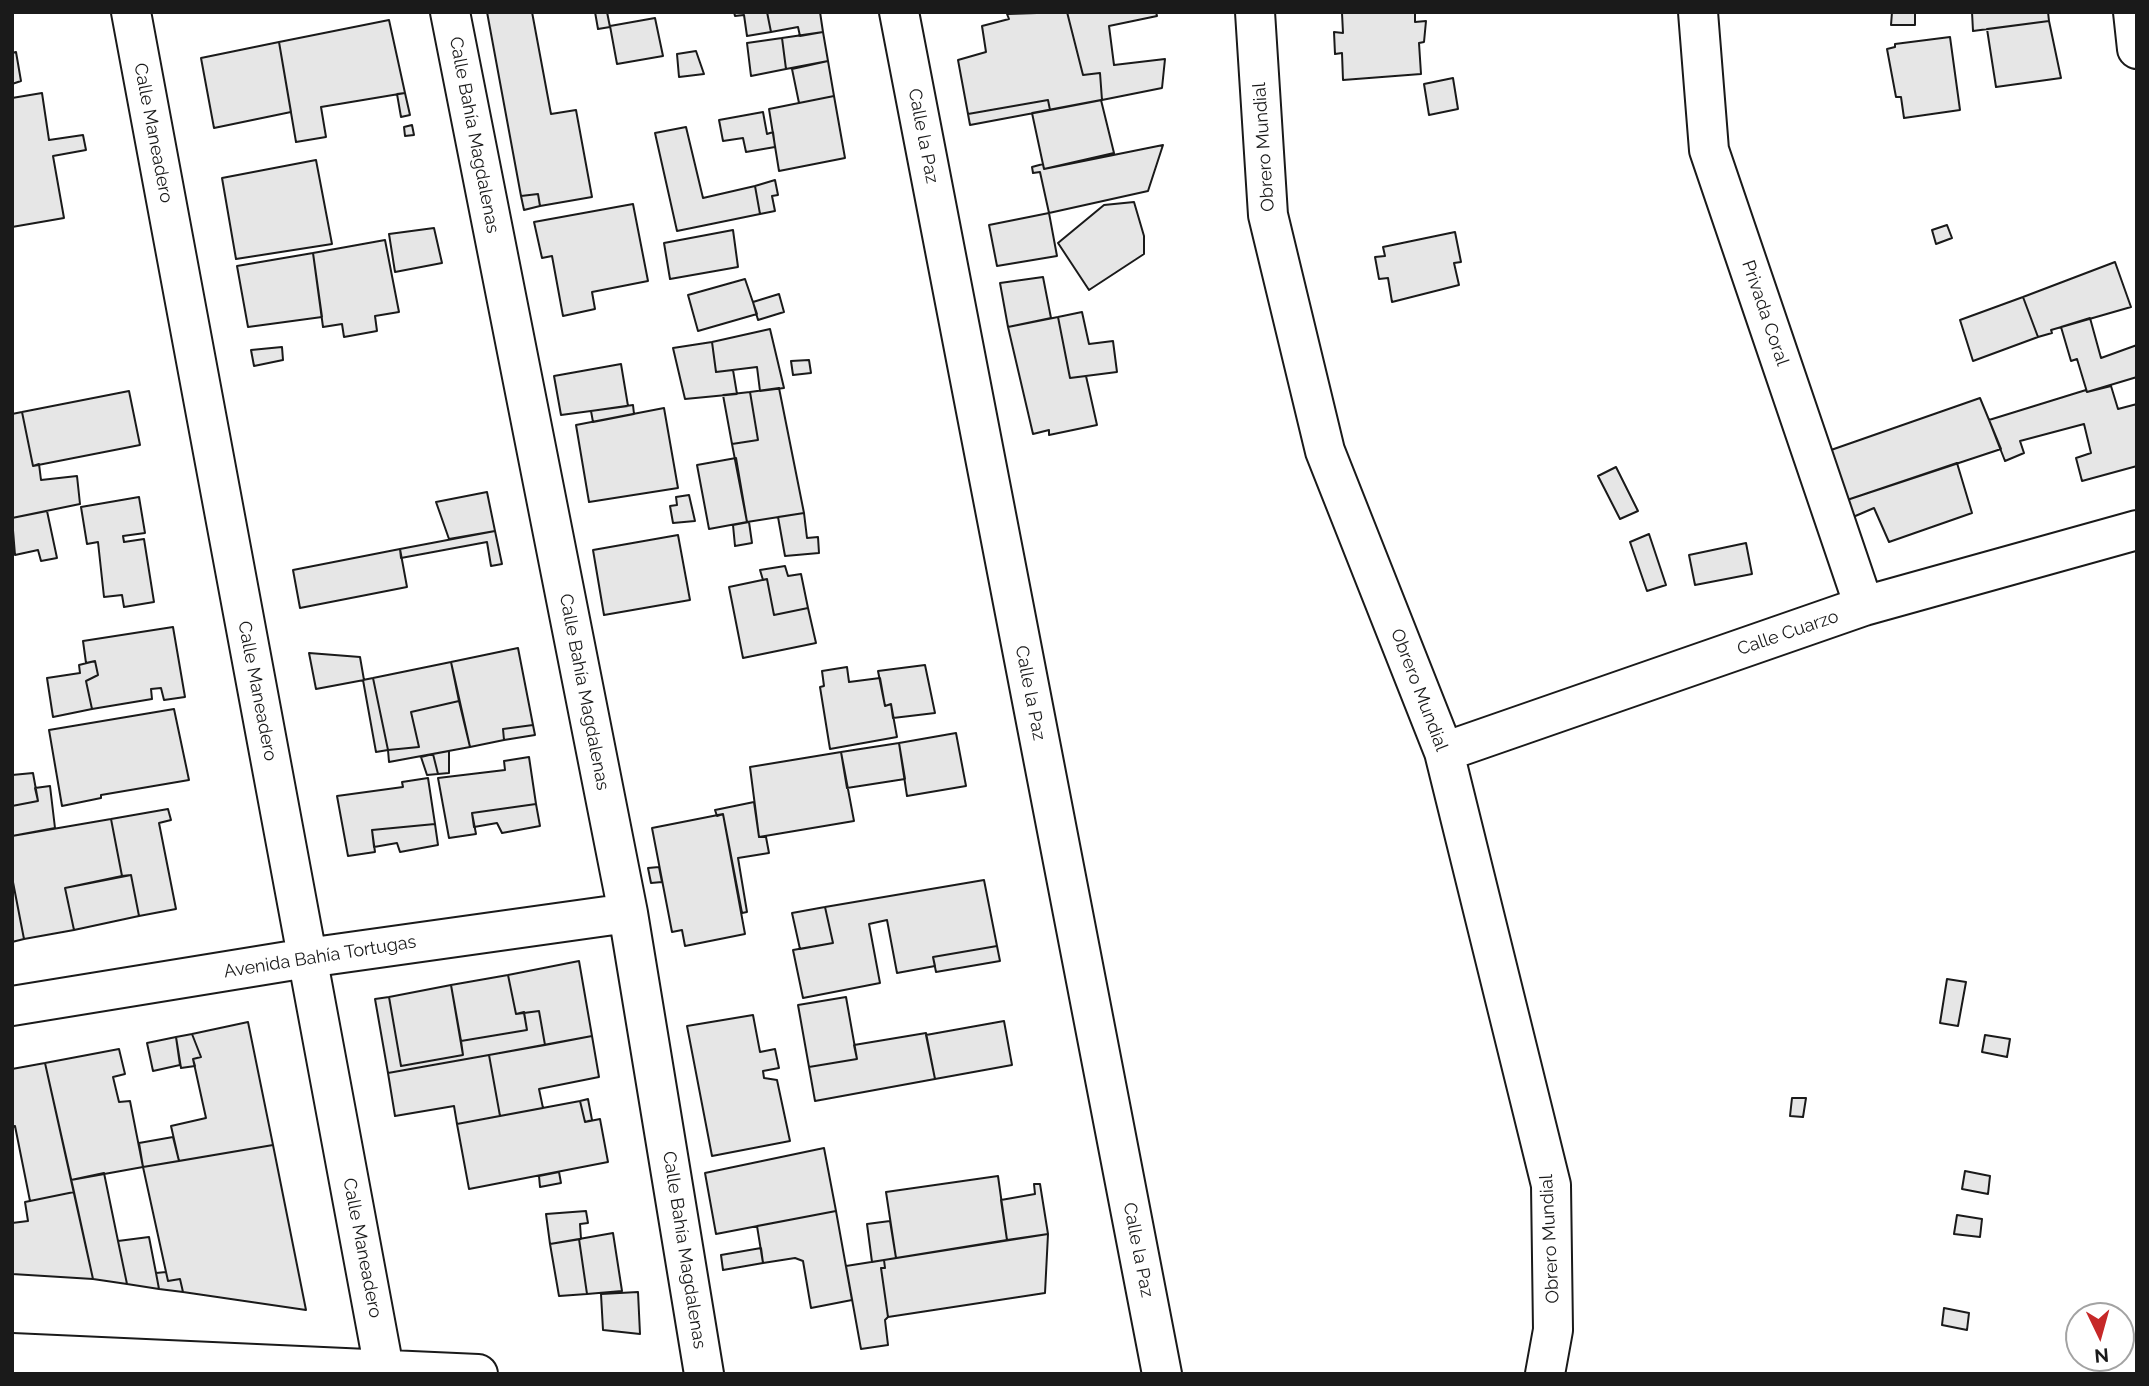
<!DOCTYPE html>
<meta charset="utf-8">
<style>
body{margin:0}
#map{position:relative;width:2149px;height:1386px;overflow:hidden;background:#fff;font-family:Raleway,sans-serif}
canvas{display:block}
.frame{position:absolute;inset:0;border:14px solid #1a1a1a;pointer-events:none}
.north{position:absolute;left:2065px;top:1302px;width:70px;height:70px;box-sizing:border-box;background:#fff;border:2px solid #a3a3a3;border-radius:50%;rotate:175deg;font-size:19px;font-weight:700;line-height:28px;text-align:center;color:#1a1a1a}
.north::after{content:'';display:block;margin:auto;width:24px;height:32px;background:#c62828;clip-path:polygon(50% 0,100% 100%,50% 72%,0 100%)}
</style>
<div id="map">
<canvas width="2149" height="1386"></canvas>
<div class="frame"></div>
<div class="north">N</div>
</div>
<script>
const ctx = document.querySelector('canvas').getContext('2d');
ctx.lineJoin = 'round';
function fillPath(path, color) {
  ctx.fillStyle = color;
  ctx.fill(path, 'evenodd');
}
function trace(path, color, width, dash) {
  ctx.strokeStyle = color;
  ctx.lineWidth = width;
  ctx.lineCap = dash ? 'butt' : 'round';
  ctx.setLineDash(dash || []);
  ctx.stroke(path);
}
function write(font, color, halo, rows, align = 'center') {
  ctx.font = font + ' Raleway,sans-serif';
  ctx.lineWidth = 5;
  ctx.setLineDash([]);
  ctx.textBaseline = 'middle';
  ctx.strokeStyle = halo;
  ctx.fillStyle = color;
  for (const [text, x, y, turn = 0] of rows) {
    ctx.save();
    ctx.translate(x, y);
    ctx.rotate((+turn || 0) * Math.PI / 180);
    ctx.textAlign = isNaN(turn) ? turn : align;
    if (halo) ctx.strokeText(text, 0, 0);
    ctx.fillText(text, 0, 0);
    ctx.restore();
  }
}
const building = new Path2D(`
 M487,12H532L551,114L576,110L592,197L540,206L538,194L521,196Z
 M595,12H607L610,27L598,29Z
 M734,12H767L771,32L747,36L744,15L735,16Z
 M767,12H820L823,32L800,36L798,27L771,32Z
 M1067,12H1156L1157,16L1109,26L1114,65L1165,59L1162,88L1102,100L1100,73L1083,75Z
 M1067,12L1083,75L1100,73L1102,100L1050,110L1048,100L968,114L958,60L986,52L982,26L1009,19L1007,14Z
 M1415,12V22L1426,21L1424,42L1419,43L1421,74L1343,80L1342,53L1335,54L1334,32L1343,33L1342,13Z
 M1892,12H1915V25H1891Z
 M1972,12H2048L2049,21L1973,31Z
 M655,18L663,56L617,64L610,26Z
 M389,20L405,93L321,107L326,137L296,142L279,42Z
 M2049,21L2061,78L1996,87L1987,29Z
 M823,32L828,61L786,69L782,38Z
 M1950,37L1960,110L1904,118L1901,97H1896L1887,49L1895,47V44Z
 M782,38L786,69L751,76L747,43Z
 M279,42L291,112L214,128L201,58Z
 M696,51L704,74L679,77L677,54Z
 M16,52L21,81L12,84V53Z
 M828,61L834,96L799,103L792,69Z
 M1453,78L1458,109L1429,115L1424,84Z
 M42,93L49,140L83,135L86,150L53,156L64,218L12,227V98Z
 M397,94L405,93L410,115L401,117Z
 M834,96L845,158L779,171L769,109Z
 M1048,100L1050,110L970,125L968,114Z
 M1101,100L1114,153L1044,169L1032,113Z
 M763,112L767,134L773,132L775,147L746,152L743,138L723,141L719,120Z
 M412,125L414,135L405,136L404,127Z
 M686,127L703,198L755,186L760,214L677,231L655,133Z
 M1163,145L1148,191L1049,213L1040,172L1033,173L1032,167L1043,164L1044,169Z
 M316,160L332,244L236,259L222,178Z
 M775,180L778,195L772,196L775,211L760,214L755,186Z
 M538,194L540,206L524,210L521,196Z
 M1134,202L1144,236V254L1089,290L1058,243L1104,205Z
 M633,204L648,281L592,292L595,309L563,316L552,256L542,258L534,222Z
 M1049,213L1057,256L997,266L989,225Z
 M1947,225L1952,238L1936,244L1932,230Z
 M434,228L442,263L395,272L389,234Z
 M733,230L738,267L670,279L664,243Z
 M1455,232L1461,262L1454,263L1459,285L1392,302L1388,278L1379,279L1375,257L1385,256L1383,247Z
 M385,240L399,312L375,316L377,331L344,337L342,324L323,327L313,253Z
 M313,253L322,317L248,327L237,266Z
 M2115,262L2131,307L2051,330L2052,333L2038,337L2023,297Z
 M1043,277L1051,318L1008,327L1000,283Z
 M745,279L757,314L698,331L688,295Z
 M779,294L784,312L758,320L753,302Z
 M2023,297L2038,337L1973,361L1960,320Z
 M1082,312L1089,344L1113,341L1117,372L1070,378L1058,317Z
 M1058,317L1070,378L1086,376L1097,425L1049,435V430L1033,434L1008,327Z
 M2090,318L2101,358L2137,345V377L2087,392L2077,359L2071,361L2061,327Z
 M770,329L784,388L760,391L757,367L716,372L712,342Z
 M712,342L716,372L733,370L737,394L685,399L673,348Z
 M282,347L283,360L254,366L251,350Z
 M809,360L811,373L793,375L791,361Z
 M621,364L628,406L561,415L554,376Z
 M2111,386L2118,409L2137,404V466L2082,481L2076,458L2091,453L2084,424L2020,441L2024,453L2005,461L1989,420L2086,390L2087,392Z
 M779,388L804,513L747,522L732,444L758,440L750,392Z
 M129,391L140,445L33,466L22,412Z
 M750,392L758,440L732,444L723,395Z
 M1980,398L2001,449L1847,500L1831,450Z
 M633,405L634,414L593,422L591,411Z
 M664,408L678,488L589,502L576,425Z
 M22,412L33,466L39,464L41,480L77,476L80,504L12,518V414Z
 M736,458L747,522L709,529L697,465Z
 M1957,463L1972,513L1889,542L1874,508L1853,517L1847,500Z
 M1616,467L1638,511L1620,519L1598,476Z
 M487,492L495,531L449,539L436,502Z
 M689,495L695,521L673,523L670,506L677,505L676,497Z
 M139,497L145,533L123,536L124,542L144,539L154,602L124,607L122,595L104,597L98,542L87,544L81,507Z
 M47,511L57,558L41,561L38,550L15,555L12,518Z
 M804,513L807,538L818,537L819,553L785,556L778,517Z
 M749,522L752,543L735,546L733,525Z
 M495,531L502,564L491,566L487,542L401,558L400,549Z
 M1649,534L1666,585L1647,591L1630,542Z
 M678,535L690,600L604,615L593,550Z
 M1746,543L1752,574L1695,585L1689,555Z
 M400,549L407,587L300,608L293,570Z
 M785,566L788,576L801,574L808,608L774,615L767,579L763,580L760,570Z
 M767,579L774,615L808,608L816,643L743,658L729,587Z
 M173,627L185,697L164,700L161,688L151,689L152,699L92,709L86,681L98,675L95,661L86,663L83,641Z
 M518,648L533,725L503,729L504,740L470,747L451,662Z
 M309,653L360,657L364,680L316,689Z
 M95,661L98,675L86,681L92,709L53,717L47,678L80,673L79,665Z
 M451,662L459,701L411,712L419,747L388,750L373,678Z
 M925,665L935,713L893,718L891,704L885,706L878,671Z
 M847,667L849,682L880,678L885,706L891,704L897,737L830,749L820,687L824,686L822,671Z
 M373,678L388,750L376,752L363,680Z
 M459,701L470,747L389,762L388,750L419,747L411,712Z
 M174,709L189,780L101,795V798L62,806L49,730Z
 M533,725L535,735L504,740L503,729Z
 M956,733L966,786L907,796L899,743Z
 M899,743L905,779L847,788L841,752Z
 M449,751V773L438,774L433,754Z
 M841,752L854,821L759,837L750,767Z
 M433,754L438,774L427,775L421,757Z
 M529,757L536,804L472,813L476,834L449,838L438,778L505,770L504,761Z
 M33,773L38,801L12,806V775Z
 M428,778L435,824L372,830L375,852L348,856L337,796L403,787L402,782Z
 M50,786L55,828L12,836V806L38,801L35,788Z
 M754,802L759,837H766L769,853L738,858L747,912L742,913L723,814L717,816L715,810Z
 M536,804L540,826L502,833L497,823L474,827L472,813Z
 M168,809L171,820L159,823L176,909L139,916L131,875L122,876L111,819Z
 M723,814L745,934L685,946L682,930L672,932L652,828Z
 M111,819L122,876L65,888L74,930L24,939L12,877V836Z
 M435,824L438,845L400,852L397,843L374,847L372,830Z
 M659,867L662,882L651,883L648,868Z
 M131,875L139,916L74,930L65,888Z
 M12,877L24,939L12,942Z
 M984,880L997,946L933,957L935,966L897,973L887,920L869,924L880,983L803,998L793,950L833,943L825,907Z
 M825,907L833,943L800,949L792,913Z
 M997,946L1000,961L936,972L933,957Z
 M579,961L592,1036L545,1045L539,1011L516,1014L508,975Z
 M508,975L516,1014L524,1012L527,1030L461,1041L451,985Z
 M1947,979L1966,982L1958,1026L1940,1023Z
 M451,985L463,1055L401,1066L389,997Z
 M389,997L401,1066L463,1055L461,1041L527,1030L524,1013L539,1011L545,1045L388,1073L375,999Z
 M846,997L857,1059L809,1067L798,1005Z
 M753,1015L760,1052L775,1049L779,1068L763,1071L764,1078L777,1080L790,1141L712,1156L687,1026Z
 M1004,1021L1012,1065L935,1079L926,1035Z
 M248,1022L273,1145L179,1161L171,1126L206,1118L193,1059L201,1057L192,1034Z
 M926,1033L935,1079L815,1101L809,1067L857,1059L854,1045Z
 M192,1034L201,1057L193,1059L195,1066L181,1068L176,1037Z
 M1985,1035L2010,1039L2007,1057L1982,1052Z
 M592,1036L599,1077L539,1089L543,1108L500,1116L489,1055Z
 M176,1037L180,1065L153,1071L147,1043Z
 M119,1049L125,1074L113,1077L119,1102L130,1101L143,1167L71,1180L45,1063Z
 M489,1055L500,1116L457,1124L454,1106L395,1116L388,1073Z
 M45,1063L74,1192L30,1201L15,1126L12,1127V1069Z
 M1792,1098H1806L1803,1117L1790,1116Z
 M588,1099L592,1120L585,1122L580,1101Z
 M580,1101L585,1122L600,1119L608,1162L469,1189L457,1124Z
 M173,1137L179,1161L143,1167L139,1143Z
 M273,1145L306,1310L183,1292L180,1279L168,1281L143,1167Z
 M824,1148L836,1211L716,1234L705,1173Z
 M1965,1171L1990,1176L1988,1194L1962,1189Z
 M559,1172L561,1183L540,1187L539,1176Z
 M104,1173L118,1241L127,1284L93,1279L71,1180Z
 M998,1176L1007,1240L896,1258L886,1192Z
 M1034,1184H1040L1048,1234L1007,1240L1001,1200L1035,1194Z
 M74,1192L93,1279L12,1274V1223L28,1221L25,1202Z
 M586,1211L588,1223L580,1224L581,1239L550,1244L546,1214Z
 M836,1211L852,1300L811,1308L803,1261L795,1258L763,1263L757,1226Z
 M1957,1215L1982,1219L1980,1237L1954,1234Z
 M890,1221L896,1258L872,1262L867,1224Z
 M613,1233L622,1291L587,1294L579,1239Z
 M1048,1234L1045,1293L888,1317L881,1268H885L884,1260Z
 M149,1237L156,1273L159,1289L127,1284L118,1241Z
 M579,1239L587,1294L559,1296L550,1244Z
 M761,1248L763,1263L723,1270L721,1255Z
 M884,1260L885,1268H881L888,1317L885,1320L888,1345L861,1349L846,1266Z
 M166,1272L168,1281L180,1279L183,1292L159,1289L156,1273Z
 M638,1292L640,1334L603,1330L601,1294Z
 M1944,1308L1969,1313L1967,1330L1942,1325Z`);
const minor = new Path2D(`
 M131,12L384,1369
 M450,12L628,913L704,1374
 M899,12L1162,1374
 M1255,12L1268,215L1325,451L1444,752L1551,1185L1553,1330L1545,1374
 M1698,12L1709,150L1864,606
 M2133,12L2137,49
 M1444,752L1864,606L2137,530
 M12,1006L307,958L628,913
 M12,1353L478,1374`);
const streetNames = [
 ["Calle Maneadero",153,133,79],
 ["Calle Bahía Magdalenas",474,135,79],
 ["Calle la Paz",923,136,79],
 ["Obrero Mundial",1264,147,-94],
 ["Privada Coral",1765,313,71],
 ["Calle Cuarzo",1788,633,-19],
 ["Obrero Mundial",1419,690,69],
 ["Calle Maneadero",257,691,79],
 ["Calle Bahía Magdalenas",584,692,79],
 ["Calle la Paz",1030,693,79],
 ["Avenida Bahía Tortugas",320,957,-9],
 ["Obrero Mundial",1550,1239,-93],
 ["Calle Maneadero",362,1248,79],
 ["Calle Bahía Magdalenas",684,1250,81],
 ["Calle la Paz",1138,1250,79]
];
fillPath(building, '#e6e6e6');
trace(building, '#1a1a1a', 2);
trace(minor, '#1a1a1a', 42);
trace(minor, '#fff', 38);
write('18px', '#1a1a1a', '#fff', streetNames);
</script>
